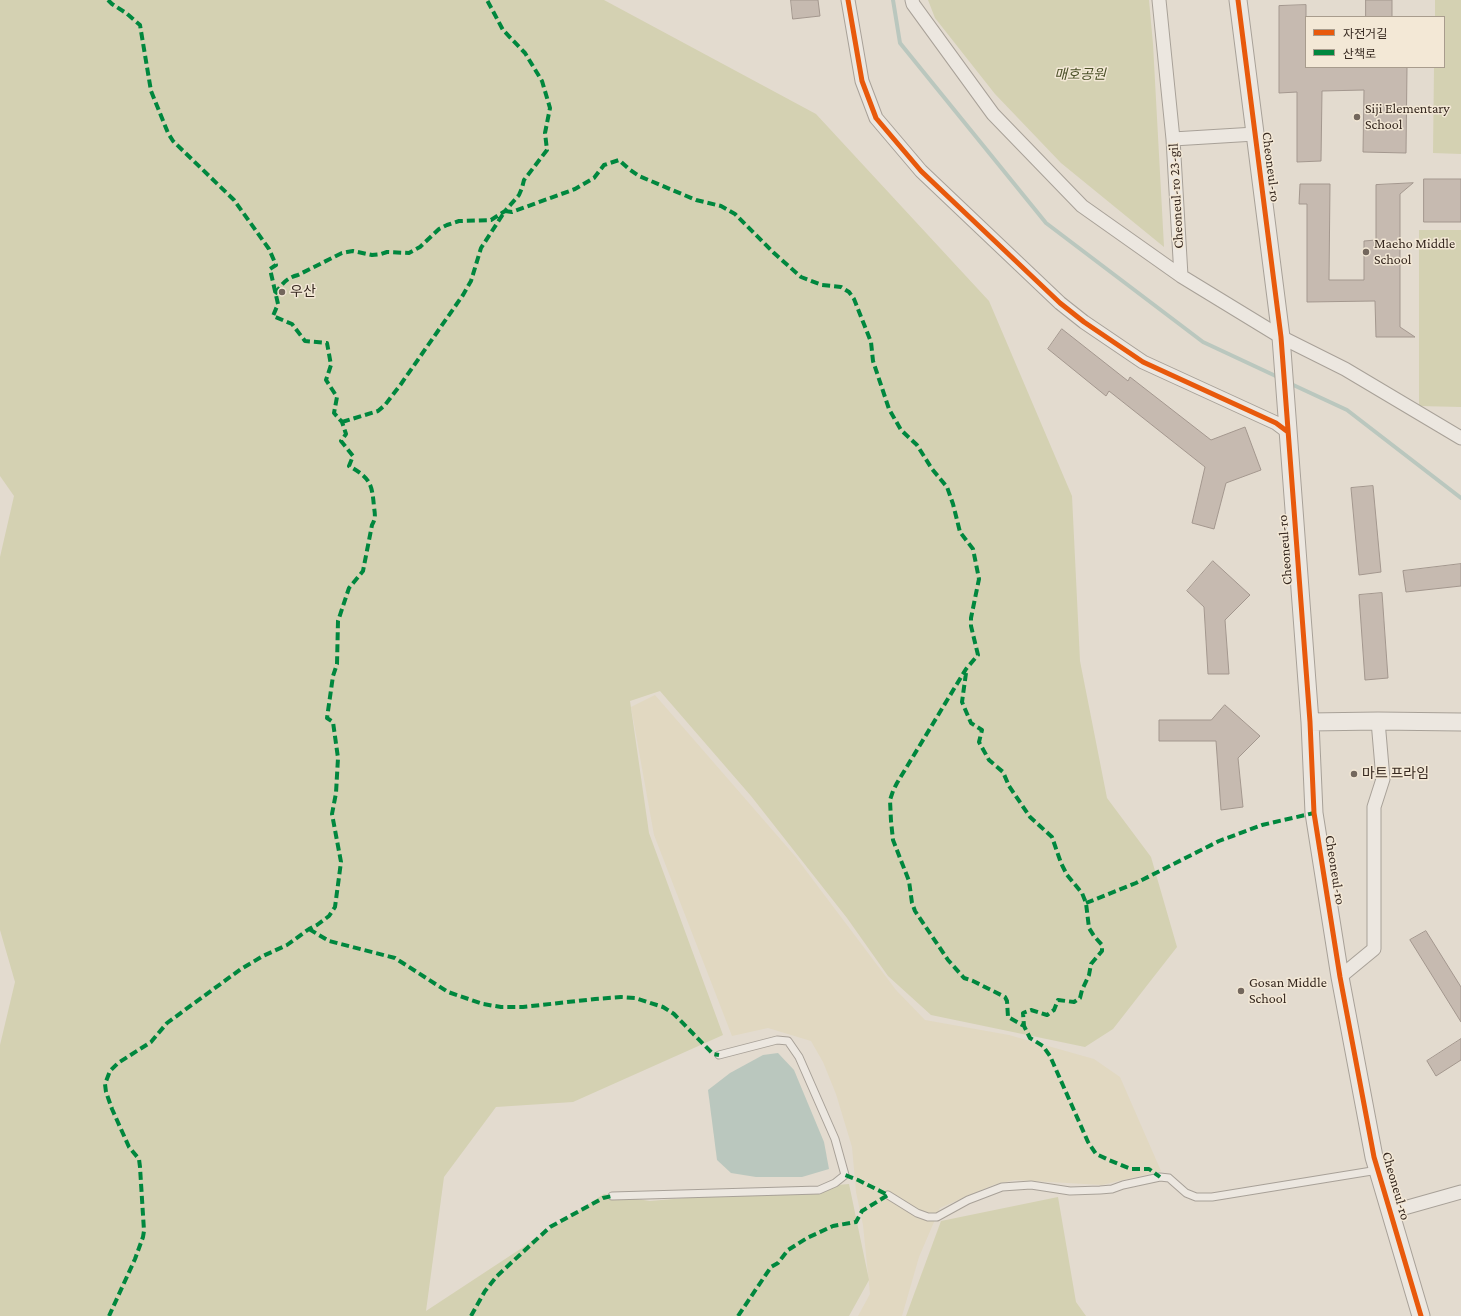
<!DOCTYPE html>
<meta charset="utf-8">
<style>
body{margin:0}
#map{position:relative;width:1461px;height:1316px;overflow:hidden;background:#e3dbcf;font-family:"Crimson Pro","Noto Sans KR",serif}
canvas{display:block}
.legend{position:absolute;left:1305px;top:16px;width:140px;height:52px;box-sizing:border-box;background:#f3e8d6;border:1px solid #a89c8d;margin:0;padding:5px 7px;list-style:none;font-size:12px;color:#372920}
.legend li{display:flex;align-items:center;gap:8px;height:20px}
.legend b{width:20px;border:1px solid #a89c8d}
</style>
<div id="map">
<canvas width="1461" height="1316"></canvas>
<ul class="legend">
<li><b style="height:5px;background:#e8590c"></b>자전거길</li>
<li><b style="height:5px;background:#00873e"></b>산책로</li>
</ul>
</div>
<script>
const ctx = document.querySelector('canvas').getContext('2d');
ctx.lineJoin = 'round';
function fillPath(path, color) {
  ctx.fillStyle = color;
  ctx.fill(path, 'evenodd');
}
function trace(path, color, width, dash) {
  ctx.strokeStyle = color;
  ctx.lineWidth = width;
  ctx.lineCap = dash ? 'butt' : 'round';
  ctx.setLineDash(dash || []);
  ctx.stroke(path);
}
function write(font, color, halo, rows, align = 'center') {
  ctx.font = font + ' "Crimson Pro","Noto Sans KR",serif';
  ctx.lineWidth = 3;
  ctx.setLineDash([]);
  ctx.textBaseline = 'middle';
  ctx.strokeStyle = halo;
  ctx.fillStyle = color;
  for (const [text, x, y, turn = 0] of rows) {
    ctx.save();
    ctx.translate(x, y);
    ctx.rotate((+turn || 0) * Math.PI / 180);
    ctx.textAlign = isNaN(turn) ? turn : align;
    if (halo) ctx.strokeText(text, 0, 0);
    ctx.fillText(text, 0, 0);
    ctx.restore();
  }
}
const farmland = new Path2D(`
 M655,695L795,856L896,990L925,1020L1009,1035L1094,1059L1120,1077L1161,1171L1102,1185L1015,1180L993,1185L940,1208L919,1257L902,1316H858L870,1294L863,1225L856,1192L852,1147L836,1094L823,1062L811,1041L768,1028L732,1036L654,835L631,707Z`);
const green = new Path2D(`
 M0,0H604L816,114L989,301L1072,496L1080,661L1107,798L1151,857L1177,947L1113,1029L1085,1047L931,1015L888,976L847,918L751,796L660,691L630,701L649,833L723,1035L573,1102L496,1107L444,1177L426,1311L604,1194L650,1201L849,1184L869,1280L849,1316H0V1045L15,982L0,930V557L14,496L0,476Z
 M928,0H1149L1153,44L1164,247L1061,163L995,94L935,18Z
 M1435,0H1461V154L1433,153L1434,67H1444V17H1435Z
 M1419,230H1461V407L1419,406Z
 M1058,1197L1076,1302L1086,1316H906L941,1221Z`);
const water = new Path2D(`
 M778,1053L794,1070L824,1142L829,1169L802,1177H756L731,1173L717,1160L708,1090L730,1073L763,1055Z`);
const stream = new Path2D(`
 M893,0L900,43L1046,223L1203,342L1280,378
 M1289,383L1347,410L1461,498`);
const building = new Path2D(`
 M791,0H818L820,16L793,19Z
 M1366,0H1392V17H1366Z
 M1306,5V67H1407L1406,153L1363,152L1364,90L1322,91L1321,161L1297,162V92L1279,93V6Z
 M1424,179H1461V222H1424Z
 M1413,183L1400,194V327L1415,337H1376L1375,301L1307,302V204H1299L1300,184H1330L1329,280H1364V241L1376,240V185Z
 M1062,329L1128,381L1130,377L1211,440L1245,427L1261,470L1226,483L1214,529L1192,523L1205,467L1109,391L1106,396L1048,349Z
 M1373,486L1381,572L1359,575L1351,488Z
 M1213,561L1250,595L1225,620L1229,674H1208L1204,607L1187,591Z
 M1461,564V586L1406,592L1403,571Z
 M1382,593L1388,678L1365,680L1359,595Z
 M1225,705L1260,736L1238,758L1243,807L1221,810L1216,741H1159V720H1211Z
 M1426,931L1461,987V1022L1410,940Z
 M1461,1039V1060L1436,1076L1427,1061Z`);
const service = new Path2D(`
 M888,1195L917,1213L928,1217H937L968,1200L1002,1187L1031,1185L1070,1191L1100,1190L1112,1189L1123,1185L1160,1177L1169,1178L1186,1193L1196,1197H1212L1378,1170
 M612,1196L819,1190L835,1183L845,1175L835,1139L799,1057L788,1041L777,1040L719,1055`);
const minor = new Path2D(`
 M848,0L862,81L876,118L921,171L1060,303L1084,322L1143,362L1276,423L1288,432
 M912,0L913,4L993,114L1082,206L1181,276L1281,337L1345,369L1461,438
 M1159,0L1173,139L1181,276
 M1173,139L1255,134
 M1340,977L1374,949V807L1383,779L1378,721
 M1390,1212L1461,1192`);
const tertiary = new Path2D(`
 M1238,0L1281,337L1310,722L1314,813L1340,977L1374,1157L1421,1316
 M1310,722L1378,721L1461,722`);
const quiet = new Path2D(`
 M108,0L112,4L126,13L140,25L151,91L168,133L173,141L234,200L269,249L276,265L270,269L278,304L273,316L292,324L305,341L327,343L331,365L326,380L337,397L334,413L342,422L346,434L341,441L353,456L349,466C370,478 372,483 374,507C375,514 376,518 372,525L363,571L349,588L338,621L337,664L333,676L327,718L333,722L338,758L336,793L332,814L341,862L335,907L329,916L317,925L309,929L287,945L263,956L241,969L167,1023L151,1042L118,1063L110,1071L105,1084L106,1092L112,1109L129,1147L139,1159L140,1167L144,1231L143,1237L135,1259L109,1316
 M275,294C282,284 286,278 298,275L342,253L347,252L353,251L372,255L381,254L387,252L409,253L420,247L439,229L447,225L459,221L491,220L505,211L519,195L522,188L524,180L547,150L545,133L550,108L542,81L525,53L503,30L487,0
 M342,422L378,411L385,405L401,384L463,295L471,281L481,248L505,211L512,212L575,189L594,178L604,165L619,160L629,169L639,176L696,200L721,206L735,214L774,253L801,277L822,285L841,287L849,292L854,299L871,342L873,361L889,409L901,430L917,445L932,469L947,487L953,504L960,532L973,549L979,579L971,618V626L978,655L966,669L897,783L893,791L890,800L891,821L893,840L909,881L912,903L915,911L948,960L964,978L973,981L1005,997L1007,1001L1008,1017L1024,1026L1030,1038L1043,1046L1050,1056L1088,1142L1096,1154L1109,1160L1131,1169H1149L1160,1177
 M966,673L962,702L971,723L982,730L979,742L989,760L1003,772L1009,786L1030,817L1052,837L1061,863L1067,875L1082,893L1086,903L1089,928L1094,936L1102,945V951L1091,964L1089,975L1082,990L1080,998L1074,1002L1058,1000L1054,1010L1047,1015L1031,1010L1023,1013L1024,1026
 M1086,903L1136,883L1219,841L1262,825L1314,813
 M309,929L329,941L395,958L448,992L483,1004L501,1007H523L595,999L621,997L635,998L663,1007L674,1014L713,1054L719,1055
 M471,1316L485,1291L497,1276L550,1227L603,1198L612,1196
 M738,1316L771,1267L778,1263L788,1250L807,1238L833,1226L856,1222L862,1211L888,1195L858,1180L845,1175`);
const cycleway = new Path2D(`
 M848,0L862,81L876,118L921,171L1060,303L1084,322L1143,362L1276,423L1288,432
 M1238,0L1281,337L1310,722L1314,813L1340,977L1374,1157L1421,1316`);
const markers = [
 [1357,117,4,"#73675d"],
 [1366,252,4,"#73675d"],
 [282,292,4,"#73675d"],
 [1354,774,4,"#73675d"],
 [1241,991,4,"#73675d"]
];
const parkNames = [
 ["매호공원",1080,75]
];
const poiNames = [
 ["Siji Elementary",1365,109],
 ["School",1365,125],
 ["Maeho Middle",1374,244],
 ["School",1374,260],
 ["우산",290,292],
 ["마트 프라임",1362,774],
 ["Gosan Middle",1249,983],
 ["School",1249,999]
];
const streetNames = [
 ["Cheoneul-ro",1271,167,83],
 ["Cheoneul-ro 23-gil",1176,196,-93],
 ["Cheoneul-ro",1285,550,-94],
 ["Cheoneul-ro",1335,870,81],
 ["Cheoneul-ro",1396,1186,74]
];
fillPath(farmland, '#e1d8c1');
fillPath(green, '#d4d1b2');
fillPath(water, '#bac7be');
trace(stream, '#bac7be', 4);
fillPath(building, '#c6bab0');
trace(building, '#a3978e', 1);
trace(service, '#a8a198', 9);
trace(minor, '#a8a198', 15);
trace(tertiary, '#a8a198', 19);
trace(service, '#ece7e0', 7);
trace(minor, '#ece7e0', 13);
trace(tertiary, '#ece7e0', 17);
trace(quiet, '#00873e', 4, [8, 4]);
trace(cycleway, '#e8590c', 5);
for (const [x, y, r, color] of markers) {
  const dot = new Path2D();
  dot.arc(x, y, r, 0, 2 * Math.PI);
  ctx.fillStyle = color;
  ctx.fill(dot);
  trace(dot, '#f3e8d6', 1.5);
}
write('italic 14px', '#4b5128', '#f3e8d6', parkNames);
write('14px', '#372920', '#f3e8d6', poiNames, 'left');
write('14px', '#372920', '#f3e8d6', streetNames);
</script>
